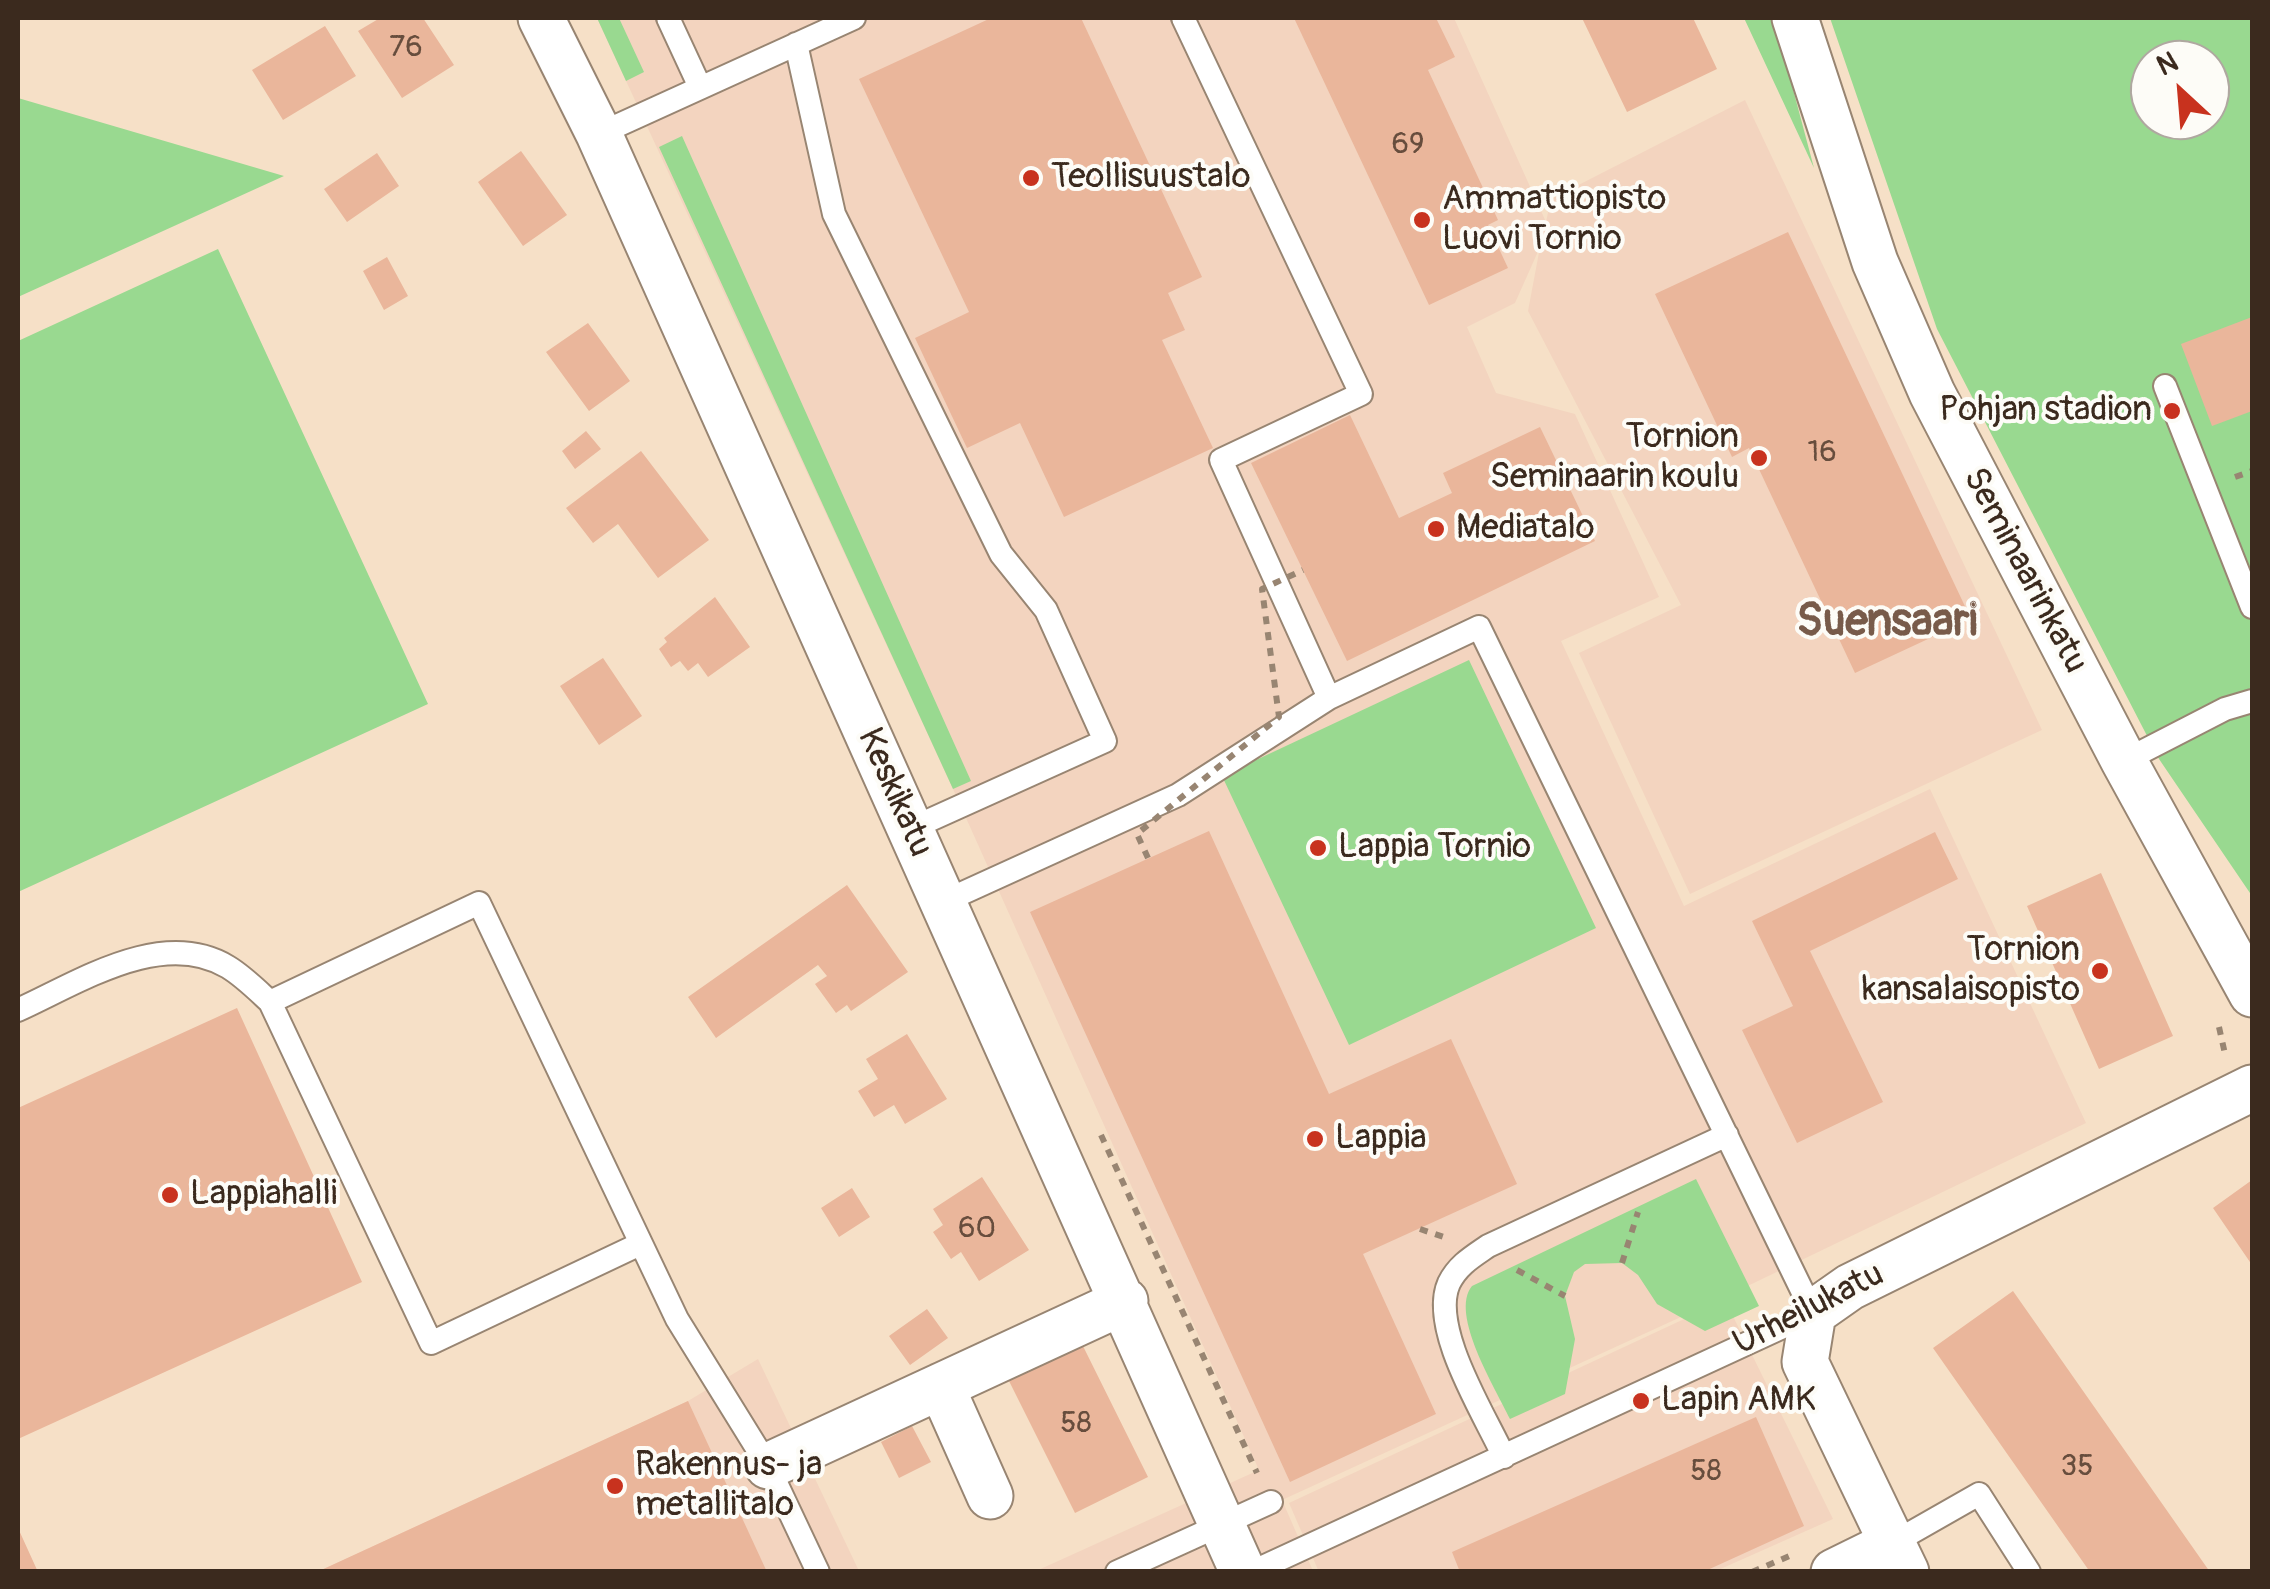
<!DOCTYPE html>
<style>
body{margin:0}
#map{position:relative;width:2270px;height:1589px;overflow:hidden;background:#f6e0c7;font-family:Pangolin,sans-serif}
canvas{display:block}
.frame{position:absolute;inset:0;border:20px solid #3b2a1e;pointer-events:none}
.north{position:absolute;left:2130px;top:40px;width:100px;height:100px;box-sizing:border-box;background:#fdfcf7;border:2px solid #afa8a0;border-radius:50%;rotate:334deg;font-size:28px;font-weight:700;line-height:40px;text-align:center;color:#3b2a1e}
.north::after{content:'';display:block;margin:auto;width:35px;height:45px;background:#c8321e;clip-path:polygon(50% 0,100% 100%,50% 72%,0 100%)}
</style>
<div id="map">
<canvas width="2270" height="1589"></canvas>
<div class="frame"></div>
<div class="north">N</div>
</div>
<script>
const ctx = document.querySelector('canvas').getContext('2d');
ctx.lineJoin = 'round';
function fillPath(path, color) {
  ctx.fillStyle = color;
  ctx.fill(path, 'evenodd');
}
function trace(path, color, width, dash) {
  ctx.strokeStyle = color;
  ctx.lineWidth = width;
  ctx.lineCap = dash ? 'butt' : 'round';
  ctx.setLineDash(dash || []);
  ctx.stroke(path);
}
function write(font, color, halo, rows, align = 'center') {
  ctx.font = font + ' Pangolin,sans-serif';
  ctx.lineWidth = 8;
  ctx.setLineDash([]);
  ctx.textBaseline = 'middle';
  ctx.strokeStyle = halo;
  ctx.fillStyle = color;
  for (const [text, x, y, turn = 0] of rows) {
    ctx.save();
    ctx.translate(x, y);
    ctx.rotate((+turn || 0) * Math.PI / 180);
    ctx.textAlign = isNaN(turn) ? turn : align;
    if (halo) ctx.strokeText(text, 0, 0);
    ctx.fillText(text, 0, 0);
    ctx.restore();
  }
}
const built = new Path2D(`
 M597,18H1454L1546,222L1551,199L1745,100L2042,730L1690,894L1579,653L1681,605L1528,311L1540,247L1515,303L1467,327L1496,393L1575,414L1659,597L1561,641L1684,906L1930,789L2086,1123L1731,1294L1282,1500L1313,1571H1036L1259,1470L953,789Z
 M1725,1300L1833,1519L1716,1571L1319,1572L1289,1503Z
 M758,1359L859,1571L317,1572L688,1401Z`);
const green = new Path2D(`
 M597,18H619L644,72L626,81Z
 M1744,18H1774L1814,168Z
 M1830,18H2252V896L2159,759L1937,329ZM2150,60H2210V120H2150Z
 M18,98L284,176L18,297Z
 M682,136L971,781L953,789L659,147Z
 M218,249L428,704L18,892V341Z
 M1469,660L1596,928L1349,1045L1222,776Z
 M1696,1179L1759,1306L1705,1331L1657,1304L1638,1275L1622,1263L1585,1264L1574,1272L1565,1296L1575,1339L1565,1394L1510,1419C1496,1389 1449,1314 1472,1286Z`);
const building = new Path2D(`
 M380,18H423L454,65L402,98L358,31Z
 M991,18H1081L1202,277L1168,293L1185,330L1162,340L1213,448L1064,517L1020,423L967,448L915,338L969,312L859,79Z
 M1294,18H1436L1455,57L1428,70L1498,220L1488,225L1508,268L1429,305Z
 M1582,18H1693L1717,69L1627,112Z
 M325,26L356,76L283,120L252,70Z
 M521,151L567,215L523,246L478,182Z
 M377,153L399,186L347,222L324,189Z
 M1788,232L1971,619L1855,673L1749,448L1732,457L1655,294Z
 M387,257L408,296L384,310L363,271Z
 M2252,317V411L2212,426L2181,344Z
 M588,323L630,381L589,411L546,352Z
 M1350,415L1399,518L1452,493L1443,473L1540,427L1595,541L1347,661L1251,463Z
 M586,431L601,449L575,469L562,451Z
 M641,451L709,540L658,578L618,524L593,543L566,508Z
 M715,597L750,647L708,677L698,663L688,671L680,661L671,667L659,649L667,642L664,638Z
 M603,658L642,716L599,745L560,686Z
 M1209,831L1329,1094L1451,1039L1517,1184L1363,1254L1436,1414L1290,1482L1030,912Z
 M1935,832L1958,879L1810,951L1883,1102L1797,1143L1742,1030L1793,1006L1752,921Z
 M2101,873L2173,1036L2099,1069L2027,906Z
 M847,885L908,972L851,1011L847,1005L836,1013L815,984L827,976L818,965L716,1038L688,997Z
 M237,1008L362,1282L18,1439V1108Z
 M907,1034L947,1099L905,1124L894,1105L874,1117L858,1091L878,1079L866,1059Z
 M982,1177L1029,1250L979,1281L961,1252L951,1259L933,1232L943,1225L933,1209Z
 M2252,1180V1265L2213,1208Z
 M852,1188L870,1217L839,1237L821,1208Z
 M2013,1291L2210,1572H2090L1933,1348Z
 M927,1309L948,1338L910,1365L889,1336Z
 M1077,1334L1148,1477L1075,1513L1004,1371Z
 M688,1401L767,1572H317Z
 M1756,1417L1804,1526L1703,1572H1460L1452,1552Z
 M912,1426L931,1462L899,1478L881,1442Z
 M18,1528L38,1572H18Z`);
const path = new Path2D(`
 M2235,477L2252,471
 M2219,1027L2225,1054
 M1101,1135L1257,1473
 M1420,1229L1447,1238
 M1622,1263L1638,1212
 M1517,1270L1565,1296
 M1752,1572L1792,1555`);
const service = new Path2D(`
 M668,18L700,87
 M1183,18L1361,394L1221,460L1329,698
 M796,44L834,214L1001,554L1046,610L1105,741L910,829
 M599,134L854,18
 M2165,386L2252,607
 M2124,761L2225,709L2252,701
 M943,902L1178,795L1329,698L1479,627L1813,1313L1252,1572
 M270,1002L479,903L677,1319L768,1466L818,1572
 M18,1010C78,983 162,927 228,967C243,976 257,990 270,1002L431,1343L640,1244
 M1504,1457C1485,1415 1429,1328 1449,1283C1458,1265 1472,1257 1488,1246L1727,1135
 M1893,1543L1979,1494L2029,1572
 M1117,1572L1271,1502`);
const minor = new Path2D(`
 M541,18L599,134L1243,1572
 M1795,18L1875,262L1932,393L2124,761L2252,994
 M941,1386L990,1496
 M768,1466L1125,1301
 M1834,1572L1893,1543
 M1906,1572L1805,1362L1813,1313L1850,1287L2252,1088`);
const pathBridge = new Path2D(`
 M1148,858L1137,834L1279,717L1262,589L1303,570`);
const markers = [
 [1031,178,10,"#c8321e"],
 [1422,220,10,"#c8321e"],
 [2172,411,10,"#c8321e"],
 [1759,458,10,"#c8321e"],
 [1436,529,10,"#c8321e"],
 [1318,848,10,"#c8321e"],
 [2100,971,10,"#c8321e"],
 [1315,1139,10,"#c8321e"],
 [170,1195,10,"#c8321e"],
 [1641,1401,10,"#c8321e"],
 [615,1486,10,"#c8321e"]
];
const numberNames = [
 ["76",406,48],
 ["69",1408,145],
 ["16",1822,453],
 ["60",977,1229],
 ["58",1076,1424],
 ["35",2077,1467],
 ["58",1706,1472]
];
const poiNames = [
 ["Teollisuustalo",1051,178],
 ["Ammattiopisto",1442,200],
 ["Luovi Tornio",1442,240],
 ["Pohjan stadion",2152,411,"right"],
 ["Tornion",1739,438,"right"],
 ["Seminaarin koulu",1739,478,"right"],
 ["Mediatalo",1456,529],
 ["Lappia Tornio",1338,848],
 ["Tornion",2080,951,"right"],
 ["kansalaisopisto",2080,991,"right"],
 ["Lappia",1335,1139],
 ["Lappiahalli",190,1195],
 ["Lapin AMK",1661,1401],
 ["Rakennus- ja",635,1466],
 ["metallitalo",635,1506]
];
const streetNames = [
 ["Seminaarinkatu",2024,571,62],
 ["Keskikatu",894,793,66],
 ["Urheilukatu",1809,1310,-27]
];
const districtNames = [
 ["Suensaari",1887,624]
];
fillPath(built, '#f3d4bf');
fillPath(green, '#99d990');
fillPath(building, '#eab69b');
trace(service, '#988572', 26);
trace(minor, '#988572', 49);
trace(path, '#988572', 6, [8, 8]);
trace(service, '#fff', 22);
trace(minor, '#fff', 45);
trace(pathBridge, '#988572', 6, [8, 8]);
for (const [x, y, r, color] of markers) {
  const dot = new Path2D();
  dot.arc(x, y, r, 0, 2 * Math.PI);
  ctx.fillStyle = color;
  ctx.fill(dot);
  trace(dot, '#fdfcf7', 4);
}
write('30px', '#674d3d', null, numberNames);
write('35px', '#3b2a1e', '#fdfcf7', poiNames, 'left');
write('35px', '#3b2a1e', '#fdfcf7', streetNames);
write('bold 45px', '#785b4a', '#fdfcf7', districtNames);
</script>
